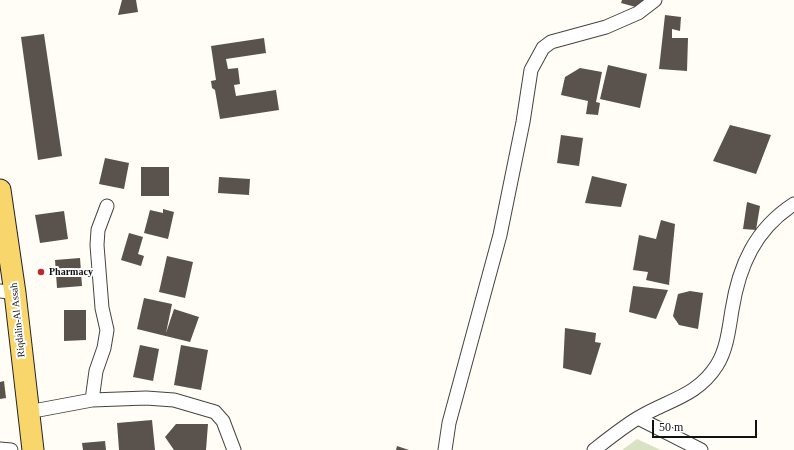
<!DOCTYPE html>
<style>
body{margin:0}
#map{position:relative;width:794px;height:450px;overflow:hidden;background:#fffdf5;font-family:Georgia,serif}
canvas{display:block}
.scale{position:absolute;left:652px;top:420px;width:105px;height:18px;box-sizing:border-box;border:2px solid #111;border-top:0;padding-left:5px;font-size:12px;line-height:14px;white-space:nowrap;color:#111;-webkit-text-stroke:3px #fff;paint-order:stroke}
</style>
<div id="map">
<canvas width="794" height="450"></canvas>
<div class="scale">50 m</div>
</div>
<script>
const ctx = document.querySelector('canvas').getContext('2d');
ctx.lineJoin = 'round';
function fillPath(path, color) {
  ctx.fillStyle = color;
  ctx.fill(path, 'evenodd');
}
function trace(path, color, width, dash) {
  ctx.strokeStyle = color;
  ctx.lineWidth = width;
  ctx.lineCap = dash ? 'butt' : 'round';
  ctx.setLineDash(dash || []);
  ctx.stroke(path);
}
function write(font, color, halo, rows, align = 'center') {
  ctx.font = font + ' Georgia,serif';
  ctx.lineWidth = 4;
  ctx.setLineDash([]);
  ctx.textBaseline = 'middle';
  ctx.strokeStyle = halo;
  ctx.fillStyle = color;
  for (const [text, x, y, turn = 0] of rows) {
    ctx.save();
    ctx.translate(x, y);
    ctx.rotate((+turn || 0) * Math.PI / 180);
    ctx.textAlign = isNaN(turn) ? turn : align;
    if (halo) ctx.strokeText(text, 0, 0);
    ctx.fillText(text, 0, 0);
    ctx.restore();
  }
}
const cemetery = new Path2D(`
 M637,439L661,450H622Z`);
const building = new Path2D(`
 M122,0H136L138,12L118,15Z
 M622,0H646L643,9L621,3Z
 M665,15L681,17L680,31L672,29V38H688L687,71L659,69Z
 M44,34L62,156L38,160L21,37Z
 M264,38L266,53L226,59L228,69L238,68L240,84L234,85L236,96L276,90L279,110L220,119L215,90L212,88L211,81L216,80L211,46Z
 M608,65L647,74L640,108L600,99Z
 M580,68L602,72L596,102L600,103L598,115L586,114L588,101L561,95L565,77Z
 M730,125L771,135L756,174L713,161Z
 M561,135L583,138L579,166L557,163Z
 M105,158L129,163L124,189L99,184Z
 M141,167H169V196H141Z
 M592,176L627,184L621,207L585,203Z
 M219,177L250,179L249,195L218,193Z
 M747,202L760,206L756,230L743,229Z
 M163,209L174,212L168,239L144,233L150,210L163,213Z
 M64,211L68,239L40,243L35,215Z
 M661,220L675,224L669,285L646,280L648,272L633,270L639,235L656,239Z
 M129,233L143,237L138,254L144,256L141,266L121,260Z
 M167,256L193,262L185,298L159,292Z
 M80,258L82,286L57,288L55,260Z
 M633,286L668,290L656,319L629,312Z
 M690,291L703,293L698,329L679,325L673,316L678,294Z
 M144,298L172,304L166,333L174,309L199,317L190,342L137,329Z
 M64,310H86V340L64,341Z
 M565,328L596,333L595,342L601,343L591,375L563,368Z
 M140,345L159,349L153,381L133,377Z
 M181,345L208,350L201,390L174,385Z
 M4,381L6,398L0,399V382Z
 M152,420L155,450H119L117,423Z
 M176,424H208L206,450H174L165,437Z
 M105,441L106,450H83L82,443Z
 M397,446L409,450H396Z`);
const street = new Path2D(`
 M0,291L15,293
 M92,400L96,371L104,348L107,330L102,308L97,245L98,230L107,206
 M28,412L92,400L146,398L174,400L215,412L223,421L234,450
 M638,418L701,450
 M0,449L11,450
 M445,450L449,423L500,235L523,122L531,70L543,48L551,42L606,27L638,13L655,0
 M594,450C608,439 623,427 638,418C667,400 697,397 717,365C727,349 729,328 732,310C739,266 755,229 794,204`);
const primary = new Path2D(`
 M0,190L15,293L33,450`);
const markers = [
 [41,272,4,"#c4262e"]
];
const poiNames = [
 ["Pharmacy",49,272]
];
const streetNames = [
 ["Riqdalin-Al Assah",18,320,-96]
];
fillPath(cemetery, '#d9e3c4');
fillPath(building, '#5a524d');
trace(street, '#444', 15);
trace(primary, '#222', 23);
trace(street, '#fff', 13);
trace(primary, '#f9d66b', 21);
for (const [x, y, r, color] of markers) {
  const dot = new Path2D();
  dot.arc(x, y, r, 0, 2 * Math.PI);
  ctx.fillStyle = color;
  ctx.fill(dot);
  trace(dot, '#fff', 1.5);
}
write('bold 10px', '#111', '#fff', poiNames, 'left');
write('10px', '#111', '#fff', streetNames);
</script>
